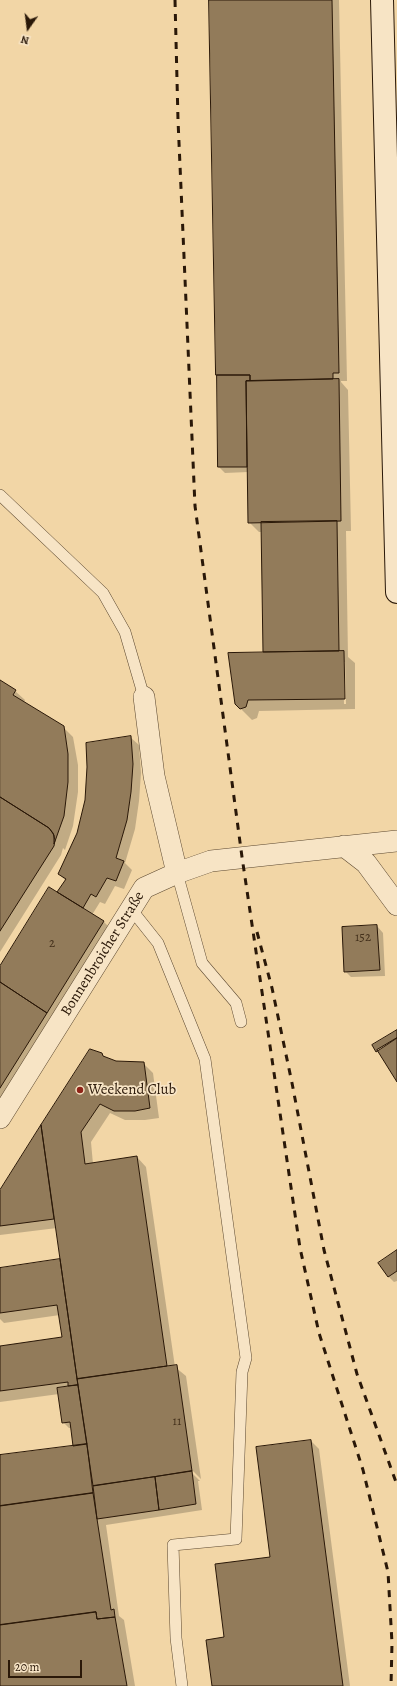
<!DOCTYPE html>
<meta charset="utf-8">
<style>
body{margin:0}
#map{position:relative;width:397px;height:1686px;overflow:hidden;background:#f2d6a6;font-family:Alegreya,serif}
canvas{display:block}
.north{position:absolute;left:8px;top:8px;width:40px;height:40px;-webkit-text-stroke:3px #f7e4c5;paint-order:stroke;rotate:194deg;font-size:11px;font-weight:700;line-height:16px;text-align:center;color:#2a1808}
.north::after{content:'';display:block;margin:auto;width:14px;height:18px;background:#2a1808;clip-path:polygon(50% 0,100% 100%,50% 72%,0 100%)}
.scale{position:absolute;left:8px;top:1660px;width:74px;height:18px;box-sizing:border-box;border:2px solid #2a1808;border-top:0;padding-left:5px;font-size:12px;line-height:14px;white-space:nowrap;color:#2a1808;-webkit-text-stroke:3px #f7e4c5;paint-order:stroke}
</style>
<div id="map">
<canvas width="397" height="1686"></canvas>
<div class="north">N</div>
<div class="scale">20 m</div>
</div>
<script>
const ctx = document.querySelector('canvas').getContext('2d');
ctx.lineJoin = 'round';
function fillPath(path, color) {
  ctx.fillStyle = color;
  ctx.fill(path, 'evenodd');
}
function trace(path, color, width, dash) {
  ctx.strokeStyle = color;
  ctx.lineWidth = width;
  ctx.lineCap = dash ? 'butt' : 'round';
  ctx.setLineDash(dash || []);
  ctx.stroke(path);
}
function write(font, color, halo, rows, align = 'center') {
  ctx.font = font + ' Alegreya,serif';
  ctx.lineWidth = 3.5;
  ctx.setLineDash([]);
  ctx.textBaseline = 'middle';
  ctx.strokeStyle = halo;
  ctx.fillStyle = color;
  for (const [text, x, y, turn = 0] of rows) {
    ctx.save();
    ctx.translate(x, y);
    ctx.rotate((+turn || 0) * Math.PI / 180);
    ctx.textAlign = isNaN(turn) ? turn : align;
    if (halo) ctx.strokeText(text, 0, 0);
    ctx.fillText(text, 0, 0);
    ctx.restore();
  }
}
const shadow = new Path2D(`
 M210,0H339L347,381H341V382L348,390L351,531H346L348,657L355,663V709L259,711L257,718L252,720L236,704L265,653L264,652L262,532H259L249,522L248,472L225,473L219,467ZM343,662H345L346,704H344Z
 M0,681L15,691L25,700L24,702L63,727L73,737L78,765V792L73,826L65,850L63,848L61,855L0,952Z
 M130,737L139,745L141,773L139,801L135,829L125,863L132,870L124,889L115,886L105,904L100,902L92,915L104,922L112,930L0,1109V968L66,881L59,874Z
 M377,926L383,933L385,976L351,977L345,971Z
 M90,1050L116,1062L143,1063L153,1073L159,1118L145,1120H125L110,1113L91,1142L93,1164L137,1157L146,1167L175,1367L186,1376L201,1479L191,1469V1472L200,1481H198L202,1510L106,1525L119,1616L124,1620L135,1686H0V1456L74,1446L72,1428H69L63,1422L59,1394L0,1402V1347L63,1338L60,1315L4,1323L0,1319V1269L61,1260L57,1228L0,1235V1192Z
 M397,1252V1281L394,1282L388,1276Z
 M311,1441L319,1449L350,1686H213L225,1638L271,1558Z`);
const building = new Path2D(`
 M209,0H332L339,373H333V379L250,381V375H216Z
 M217,375H250V381H246L247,467H218Z
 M339,379L341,521L248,523L246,381Z
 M337,521L339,651L263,652L261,522Z
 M344,651L345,699L248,700L246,707L240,709L235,704L228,653Z
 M0,680L16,690L13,695L64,726L68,754V782L64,816L54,844V835L49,828L0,797Z
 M131,736L133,764L131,792L127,820L116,858L124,861L116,881L107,878L96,897L91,894L83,908L57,892L66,879L58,874L77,833L85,800L87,767L86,743Z
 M0,797L49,828L53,833L55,840L54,846L0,931Z
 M49,887L104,921L47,1013L0,982V966Z
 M377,925L380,970L344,972L342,927Z
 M0,982L47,1013L0,1088Z
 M397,1030V1038L376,1052L372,1045Z
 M397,1038V1082L377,1050Z
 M90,1049L102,1053L103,1056L116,1061L144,1062L150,1108L135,1111H114L100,1104L81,1132L85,1164L137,1156L167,1366L77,1379L41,1125Z
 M41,1125L54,1219L0,1226V1190Z
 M397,1250V1271L388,1277L378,1263Z
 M60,1259L78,1385L68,1386V1382L0,1391V1346L62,1337L57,1305L0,1313V1268Z
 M177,1365L192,1471L93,1486L77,1379Z
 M78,1385L87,1444L73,1446L70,1422L62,1423L57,1388Z
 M311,1440L343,1686H212L206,1640L224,1637L215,1564L270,1557L256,1447Z
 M87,1444L93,1493L0,1506V1455Z
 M192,1471L196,1504L159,1510L155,1477Z
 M155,1477L159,1510L97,1519L93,1486Z
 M93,1493L111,1610L114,1609L115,1617L97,1619L96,1612L0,1625V1506Z
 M96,1612L97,1619L115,1617L127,1686H0V1625Z`);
const lane = new Path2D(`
 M0,495L103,593L125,632L144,697
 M177,873L202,963L236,1003L241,1022
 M131,909L158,943L205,1059L246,1358L242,1372L236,1539L173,1545L176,1638L182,1686`);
const street = new Path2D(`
 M144,697L154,776L177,873
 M344,846L366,863L397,905
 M0,1118L144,888L177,873L211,861L397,841`);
const secondary = new Path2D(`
 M382,0L397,592`);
const rail = new Path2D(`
 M175,0L178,120L195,506L242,857L300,1248L319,1333L363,1470L388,1572L392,1643L391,1686
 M257,932L272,988L292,1083L324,1250L357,1374L397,1485`);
const markers = [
 [80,1090,4,"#8f2418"]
];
const numberNames = [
 ["152",363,938],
 ["2",52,944],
 ["11",177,1422]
];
const streetNames = [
 ["Bonnenbroicher Straße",103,954,-58]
];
const poiNames = [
 ["Weekend Club",88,1090]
];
fillPath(shadow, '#0003');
fillPath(building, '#927b5a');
trace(building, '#2a1808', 1);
trace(lane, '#5c4830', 12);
trace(street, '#5c4830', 22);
trace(secondary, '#2a1808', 24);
trace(lane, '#f7e4c5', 11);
trace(street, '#f7e4c5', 21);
trace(secondary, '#f7e4c5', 22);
trace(rail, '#2a1808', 3, [7, 7]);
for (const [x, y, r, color] of markers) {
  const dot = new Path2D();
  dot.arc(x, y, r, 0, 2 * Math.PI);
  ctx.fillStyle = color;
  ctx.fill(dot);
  trace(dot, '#f7e4c5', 1.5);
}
write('13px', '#44311c', null, numberNames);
write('15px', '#2a1808', '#f7e4c5', streetNames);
write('15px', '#2a1808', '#f7e4c5', poiNames, 'left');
</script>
